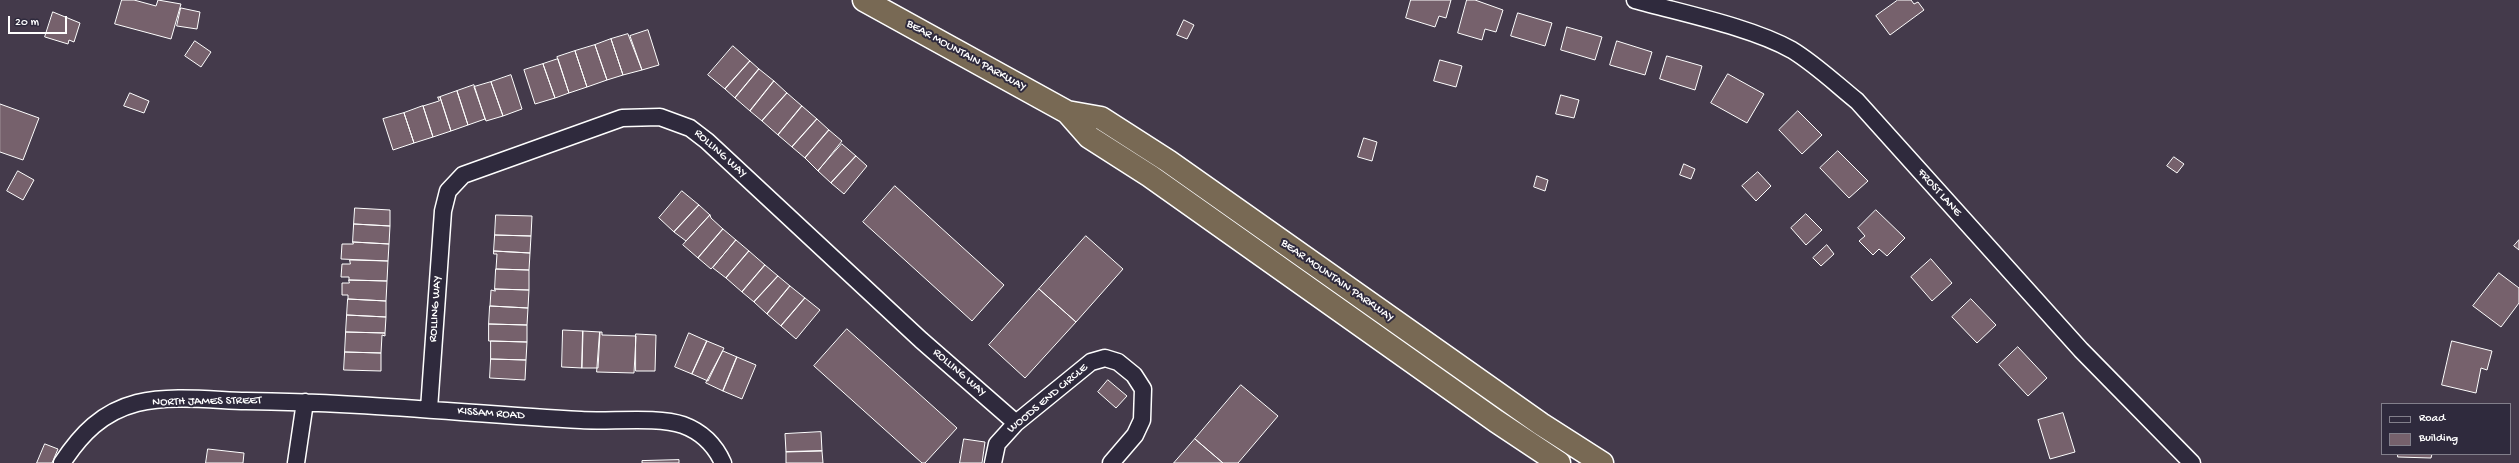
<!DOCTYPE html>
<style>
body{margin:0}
#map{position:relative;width:2519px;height:463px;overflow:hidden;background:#443a4b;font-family:"Gochi Hand",sans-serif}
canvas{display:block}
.legend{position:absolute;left:2381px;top:403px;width:130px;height:52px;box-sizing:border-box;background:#2f2a3d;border:1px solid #827f8b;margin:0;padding:5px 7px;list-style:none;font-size:12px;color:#fff}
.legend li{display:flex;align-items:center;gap:8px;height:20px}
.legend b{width:20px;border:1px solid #827f8b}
.scale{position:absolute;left:8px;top:16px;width:59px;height:18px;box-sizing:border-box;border:2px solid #fff;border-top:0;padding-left:5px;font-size:12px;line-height:14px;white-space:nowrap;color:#fff;-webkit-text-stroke:3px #2f2a3d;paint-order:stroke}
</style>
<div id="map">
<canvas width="2519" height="463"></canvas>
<ul class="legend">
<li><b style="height:5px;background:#2f2a3d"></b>Road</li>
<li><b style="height:11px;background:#76616c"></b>Building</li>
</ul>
<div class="scale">20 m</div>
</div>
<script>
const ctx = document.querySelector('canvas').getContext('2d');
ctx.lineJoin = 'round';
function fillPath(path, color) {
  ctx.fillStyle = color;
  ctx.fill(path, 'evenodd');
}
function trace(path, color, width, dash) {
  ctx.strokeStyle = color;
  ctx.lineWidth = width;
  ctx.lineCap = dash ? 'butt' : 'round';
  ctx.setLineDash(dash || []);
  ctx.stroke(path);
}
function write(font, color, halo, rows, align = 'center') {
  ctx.font = font + ' "Gochi Hand",sans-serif';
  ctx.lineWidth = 4;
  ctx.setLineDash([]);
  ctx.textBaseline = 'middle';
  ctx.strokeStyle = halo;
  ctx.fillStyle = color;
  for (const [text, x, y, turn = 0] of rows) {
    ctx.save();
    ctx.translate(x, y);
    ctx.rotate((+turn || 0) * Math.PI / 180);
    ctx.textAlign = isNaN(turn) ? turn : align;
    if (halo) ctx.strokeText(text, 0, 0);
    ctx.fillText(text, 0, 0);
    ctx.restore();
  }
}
const building = new Path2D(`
 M122,0H134L156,6L158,0L181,4L171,39L115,24Z
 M1411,0H1451L1446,18L1439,16L1435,27L1406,18Z
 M1467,0H1475L1503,10L1496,32L1485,29L1482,40L1458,33Z
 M1898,0H1911L1914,4L1918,2L1924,10L1890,35L1876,16Z
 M181,8L200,12L197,29L177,26Z
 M53,12L80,23L74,42L69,40L68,44L45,37Z
 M1518,13L1552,23L1545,46L1511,36Z
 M1184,20L1194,25L1187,39L1177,35Z
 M1567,27L1602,37L1595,60L1561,50Z
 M648,30L659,65L642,70L630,36Z
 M628,34L642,70L623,75L611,39Z
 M611,39L623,75L607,80L595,45Z
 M195,41L211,52L201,67L185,56Z
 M1617,41L1652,52L1645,75L1610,65Z
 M595,45L607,80L587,87L575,51Z
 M733,46L750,61L725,89L708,75Z
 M575,51L587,87L569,93L557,57Z
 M1667,56L1702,66L1695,90L1660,79Z
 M558,59L569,93L555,98L543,64Z
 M1440,60L1462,66L1456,87L1434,81Z
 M750,61L759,69L735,98L725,89Z
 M543,64L555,98L535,104L524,70Z
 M759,69L774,81L750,111L735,98Z
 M1728,74L1764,94L1747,123L1711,103Z
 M511,75L522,109L503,116L491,82Z
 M774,81L787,93L762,121L750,111Z
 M491,82L503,116L486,121L474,87Z
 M474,85L485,119L468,125L457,91Z
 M457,91L468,125L451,131L440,97Z
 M130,93L149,101L144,113L124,106Z
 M787,93L802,106L778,135L762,121Z
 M1561,95L1579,100L1574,118L1556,114Z
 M438,97H440L451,131L433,137L423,106L439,101Z
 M0,104L39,118L23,160L0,152Z
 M423,106L433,137L414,143L404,113Z
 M802,106L817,119L792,147L778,135Z
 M1798,111L1822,135L1802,154L1779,130Z
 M404,113L414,143L393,150L383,119Z
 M817,119L829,130L805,158L792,147Z
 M829,130L842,141L818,171L805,158Z
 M1364,138L1377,142L1372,161L1358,157Z
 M842,144L856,156L831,183L818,171Z
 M1838,151L1868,181L1849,198L1820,168Z
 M856,156L867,166L844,194L831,183Z
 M2174,157L2184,164L2177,173L2167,166Z
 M1684,164L1695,169L1691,179L1680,175Z
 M18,171L34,180L23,200L7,191Z
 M1758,172L1771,186L1756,201L1742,186Z
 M1537,176L1548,180L1545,191L1534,187Z
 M895,186L1004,285L972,321L863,222Z
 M682,191L699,205L674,232L659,218Z
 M699,205L710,215L686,241L674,232Z
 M355,208L390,210V226L354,224Z
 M1876,210L1905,238L1887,256L1879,249L1873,255L1859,241L1865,236L1858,228Z
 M1806,214L1822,230L1806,245L1791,228Z
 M496,215L532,216L531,236L495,235Z
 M710,215L711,218L723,229L698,258L683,245Z
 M354,224L390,226L389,244L353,242Z
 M723,229L736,240L711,269L698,258Z
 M495,235L531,236L530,253L494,251Z
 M1086,236L1123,269L1076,322L1039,289Z
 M736,240L749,251L726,278L713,268Z
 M2519,240V250L2514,246Z
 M353,242L389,244L388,261L341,259L342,244H353Z
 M1827,245L1834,254L1821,266L1813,258Z
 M494,251L530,253L529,270L496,269L497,254H494Z
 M749,251L765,265L742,292L726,278Z
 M1931,259L1952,283L1932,301L1911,277Z
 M350,260L388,261L387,281L349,280V277H341L342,264H350Z
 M765,265L778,276L754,302L742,292Z
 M496,269L529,270V290L495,289Z
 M2499,273L2519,288V303L2501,327L2473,306Z
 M778,276L790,286L767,314L754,302Z
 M349,280L387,281L386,301L348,299V295H342V283H349Z
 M790,286L805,298L781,326L767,314Z
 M495,289L529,290L528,308L490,306L491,290L495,291Z
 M1039,289L1076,322L1025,378L989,345Z
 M805,298L820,310L796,339L781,326Z
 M348,299L386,301V317L347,315Z
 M1971,299L1996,325L1977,343L1952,317Z
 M490,306L528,308L527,325L489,324Z
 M347,315L386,317L385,333L346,332Z
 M489,324L527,325V342L489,341Z
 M847,329L957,428L925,463H922L814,366Z
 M563,330L583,331L582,368L562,367Z
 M583,331L600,332L598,368H582Z
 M346,332L385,333V336L382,335L381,353L345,352Z
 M600,332H602V335L636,336L634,373L597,372Z
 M689,333L707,341L692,374L675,367Z
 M636,334L656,335L655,371H636Z
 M491,341L527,342L526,360L491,359Z
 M707,341L724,348L708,381L692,374Z
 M2452,341L2492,351L2487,370L2481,368L2476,393L2442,385Z
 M2018,347L2047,378L2028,396L1999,365Z
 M723,351L737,357L723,391L706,383Z
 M345,352L381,353V371L344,370Z
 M737,357L756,365L742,399L723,391Z
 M491,359L526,360L525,380L490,378Z
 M1108,380L1127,396L1116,408L1098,392Z
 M1241,385L1278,416L1238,463H1223L1195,439Z
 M2063,413L2075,452L2050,459L2038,420Z
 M821,432L822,451L786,452L785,434Z
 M964,439L985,442L982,463H960Z
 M1195,439L1223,463H1174Z
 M45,444L58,449L52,463H37Z
 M208,449L244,453L243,463H206Z
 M822,451L823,463H786V452Z
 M2398,454H2432L2431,458L2398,457Z
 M679,460V463H642V461Z`);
const minor = new Path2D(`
 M1635,0C1681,13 1751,27 1792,50C1815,64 1836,84 1857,101L2081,350L2192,463
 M429,409L443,211L448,191L463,175L622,118L660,117L690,128L707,141L921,340L1016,423
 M62,463C81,434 102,412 137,403C171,395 211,400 246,401C358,402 470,414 581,420C609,422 658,416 683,425C702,432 715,445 723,463
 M296,463L305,402
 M993,463L997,444L1016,423L1091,362L1105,358L1118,362L1134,375L1143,389L1142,420L1135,435L1111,463`);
const trunk = new Path2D(`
 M864,0L1067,112L1101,118L1168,161L1541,424L1602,463
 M1067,112L1089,137L1150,176L1496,421L1559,463`);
const streetNames = [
 ["BEAR MOUNTAIN PARKWAY",966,56,29],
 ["ROLLING WAY",720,154,42],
 ["FROST LANE",1939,193,48],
 ["BEAR MOUNTAIN PARKWAY",1337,281,35],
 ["ROLLING WAY",436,309,-86],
 ["ROLLING WAY",959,373,41],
 ["WOODS END CIRCLE",1048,399,-40],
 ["NORTH JAMES STREET",207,402,-1],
 ["KISSAM ROAD",491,414,4]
];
fillPath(building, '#76616c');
trace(building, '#fff', 1);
trace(minor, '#fff', 19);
trace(trunk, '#fff', 25);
trace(minor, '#2f2a3d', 16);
trace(trunk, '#786954', 22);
write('12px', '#fff', '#2f2a3d', streetNames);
</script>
